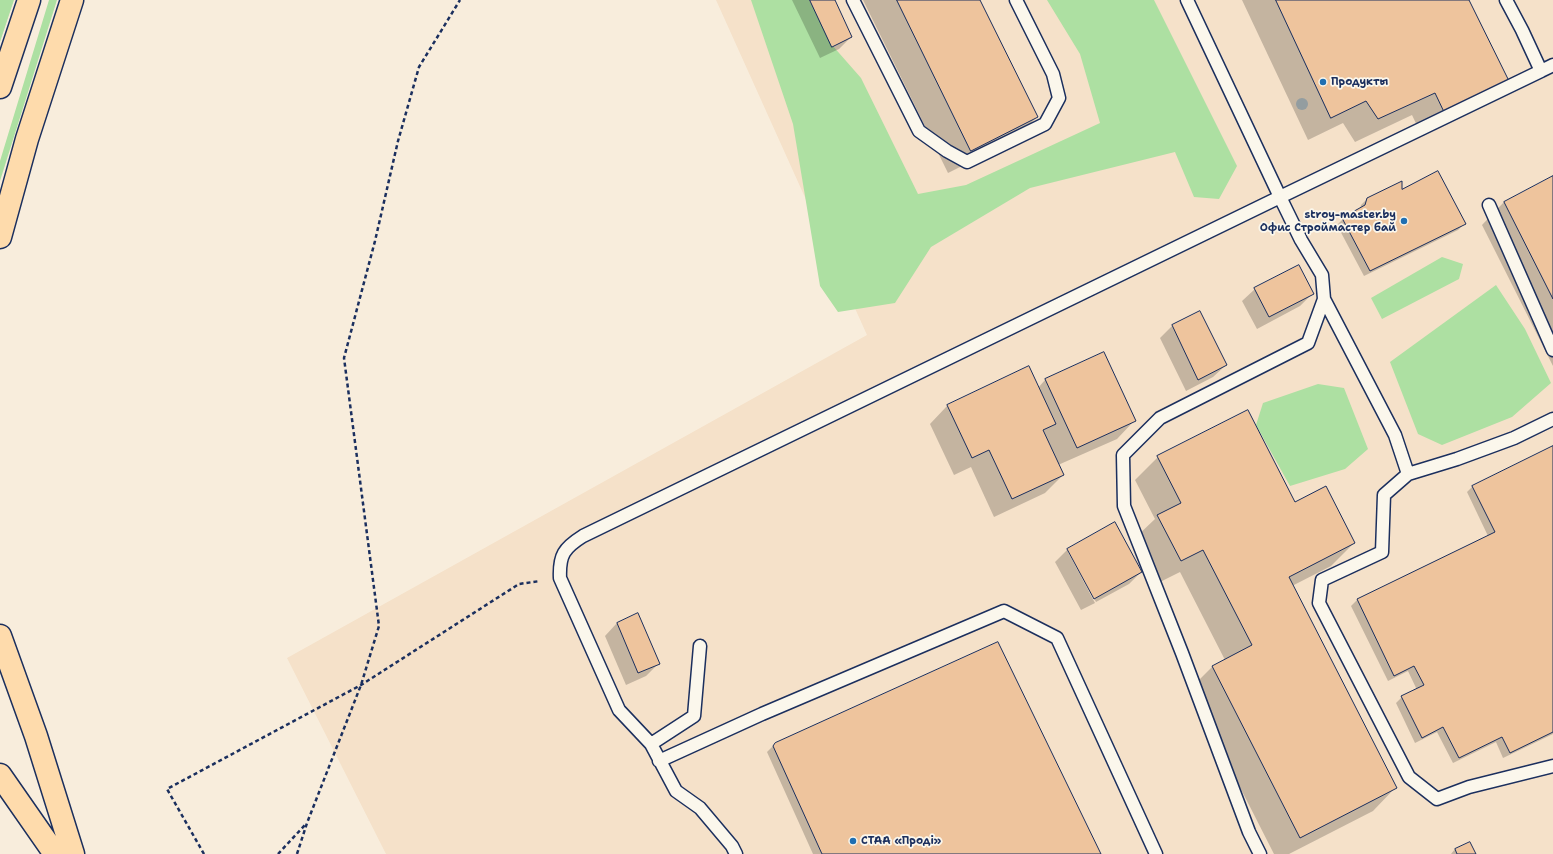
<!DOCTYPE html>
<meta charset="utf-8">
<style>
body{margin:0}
canvas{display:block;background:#f8eddc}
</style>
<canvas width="1553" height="854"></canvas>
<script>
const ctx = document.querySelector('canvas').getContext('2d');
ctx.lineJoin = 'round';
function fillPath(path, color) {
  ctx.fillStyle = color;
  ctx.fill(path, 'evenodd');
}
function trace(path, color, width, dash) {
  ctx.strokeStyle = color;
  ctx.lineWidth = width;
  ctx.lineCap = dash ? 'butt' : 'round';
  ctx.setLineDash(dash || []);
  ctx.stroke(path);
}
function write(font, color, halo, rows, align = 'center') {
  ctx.font = font + ' "Shantell Sans",sans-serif';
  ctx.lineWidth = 3.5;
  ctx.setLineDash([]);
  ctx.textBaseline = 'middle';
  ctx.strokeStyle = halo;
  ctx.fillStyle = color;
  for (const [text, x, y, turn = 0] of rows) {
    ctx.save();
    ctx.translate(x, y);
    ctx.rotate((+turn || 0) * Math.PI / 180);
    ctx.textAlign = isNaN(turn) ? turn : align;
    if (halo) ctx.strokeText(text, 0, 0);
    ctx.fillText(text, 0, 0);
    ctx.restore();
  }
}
const built = new Path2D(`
 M716,0H1553V854H386L287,658L867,335Z`);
const green = new Path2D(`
 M0,0H14L0,42Z
 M49,0H57L0,181V161Z
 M751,0H809L832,45L861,78L918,194L966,185L1100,123L1080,54L1047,0H1154L1237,166L1219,199L1194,197L1175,152L1030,188L931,247L895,303L838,312L820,286L793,124Z
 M1442,257L1463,264L1459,279L1382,319L1371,298Z
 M1496,285L1525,329L1551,383L1512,417L1442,445L1418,434L1390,362Z
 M1318,384L1344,388L1368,449L1345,469L1290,486L1256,425L1263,403Z`);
const shadow = new Path2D(`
 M792,0H834L851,37L839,49L820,58Z
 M863,0H979L1037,117L1014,140L948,173Z
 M1242,0H1468L1485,104L1422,136L1412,115L1355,142L1343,123L1308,140Z
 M1553,177V366L1482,225L1504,202Z
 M1401,191L1464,224L1458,230L1364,276L1337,225L1343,219L1360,209L1361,205L1367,199Z
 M1255,289L1312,294L1300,306L1257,329L1242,301Z
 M1172,326L1226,365L1213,377L1186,391L1160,338Z
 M1103,353L1134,421L1117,439L1058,465L1063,475L1045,493L994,517L971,467L954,475L930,424L947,406L1029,368L1038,388L1045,380Z
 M1247,411L1294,503L1354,543L1331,566L1292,586L1395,788L1373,811L1289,854H1274L1190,689L1213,666L1225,660L1180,572L1158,583L1135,538L1155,519L1135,480L1158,457Z
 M1553,447V734L1503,758L1496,742L1453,763L1437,732L1415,743L1396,703L1402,697L1417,690L1408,671L1388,681L1351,606L1357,600L1488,536L1467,492L1473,486Z
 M1067,550L1141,572L1129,584L1096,602L1070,552H1068L1095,603L1081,610L1055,562Z
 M617,623L658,664L646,676L626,685L605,636Z
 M775,744L1099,854H813L767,752Z
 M1455,849L1475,854H1451Z`);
const building = new Path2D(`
 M810,0H835L852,37L832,47Z
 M897,0H980L1038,117L971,151Z
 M1276,0H1469L1509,81L1445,114L1435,93L1378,119L1366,101L1331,118Z
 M1438,171L1466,224L1370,271L1342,218L1365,205L1367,198L1402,181V189Z
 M1553,176V299L1504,202Z
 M1299,265L1314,294L1269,317L1254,288Z
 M1200,311L1227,365L1198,380L1172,325Z
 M1104,352L1136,421L1077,448L1045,379Z
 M1029,366L1056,424L1043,430L1064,475L1012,499L989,450L972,458L947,405Z
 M1248,410L1295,502L1326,486L1355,543L1289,577L1397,788L1300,838L1212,666L1252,645L1203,550L1181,561L1157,515L1181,503L1157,456Z
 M1553,446V732L1510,753L1502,737L1459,758L1443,727L1422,738L1401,696L1424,685L1414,666L1394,676L1357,599L1495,532L1472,486Z
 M1115,522L1142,572L1094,599L1067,549Z
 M638,613L660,664L638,673L617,623Z
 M998,642L1101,854H822L773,746L775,743Z
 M1470,842L1476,854H1457L1455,849Z`);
const path = new Path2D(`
 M204,854L167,789L361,685L519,584L540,581
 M278,854L305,825
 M297,854L307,823L361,685L379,626L344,358L375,241L398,141L419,67L460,0`);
const lane = new Path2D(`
 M853,0L919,131L947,151L967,162L1045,124L1059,98L1053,74L1016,0
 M1506,0L1522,30L1541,71L1553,65
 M1489,205L1553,350
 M1324,299L1395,435L1408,474L1384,495L1382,552L1322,580L1319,603L1409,777L1437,799L1469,787L1553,766
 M1408,474L1457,459L1514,438L1553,419
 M651,744L694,716L700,646
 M659,761L762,714L1004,611L1057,638L1156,854
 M736,854L732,846L700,808L676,791L651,744L619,710L560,578C559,555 564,548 583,536L1280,197L1187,0
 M1260,854L1249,832L1182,653L1124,506L1123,455L1160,418L1308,343L1324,299L1322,275L1301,240L1280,197L1541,71`);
const highway = new Path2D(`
 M0,87L29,0
 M0,237L27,139L72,0
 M0,636L36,736L73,854
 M0,775L55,854`);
const trees = [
 [1302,104]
];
const markers = [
 [1323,82,4,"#1f6fb2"],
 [1404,221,4,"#1f6fb2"],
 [853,841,4,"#1f6fb2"]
];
const poiNames = [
 ["Продукты",1331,82],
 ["stroy-master.by",1396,215,"right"],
 ["Офис Строймастер бай",1396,228,"right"],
 ["СТАА «Проді»",861,841]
];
fillPath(built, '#f5e1c9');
fillPath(green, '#ade0a2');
fillPath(shadow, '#0003');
fillPath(building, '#eec49d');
trace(building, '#1b2f5e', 1);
trace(lane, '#1b2f5e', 15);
trace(highway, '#1b2f5e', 25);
trace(path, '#1b2f5e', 2.5, [4, 3]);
trace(lane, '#fbf7ec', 12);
trace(highway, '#fedbac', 22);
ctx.fillStyle = '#939da0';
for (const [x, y] of trees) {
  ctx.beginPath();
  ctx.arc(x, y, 6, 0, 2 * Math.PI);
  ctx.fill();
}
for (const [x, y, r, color] of markers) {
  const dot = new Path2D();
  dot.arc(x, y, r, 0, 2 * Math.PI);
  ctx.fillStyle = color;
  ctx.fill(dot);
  trace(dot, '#fbf7ec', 1.5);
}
write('bold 11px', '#1b2f5e', '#fbf7ec', poiNames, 'left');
</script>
